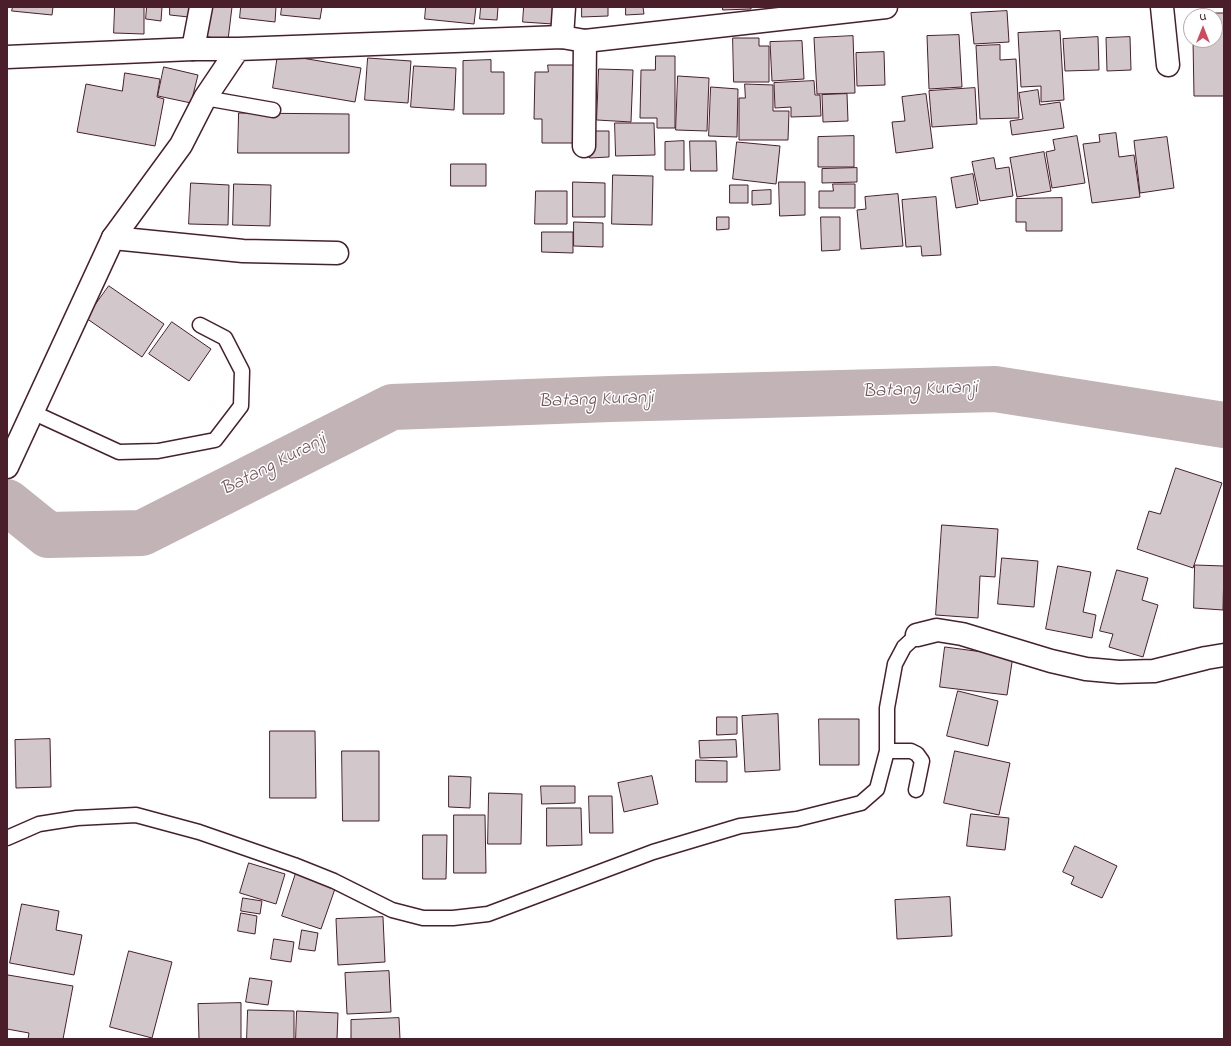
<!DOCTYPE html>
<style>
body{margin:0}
#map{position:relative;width:1231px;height:1046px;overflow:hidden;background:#fff;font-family:"Indie Flower",sans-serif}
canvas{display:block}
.frame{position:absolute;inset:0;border:8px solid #4a1f2b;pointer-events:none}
.north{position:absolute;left:1183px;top:8px;width:40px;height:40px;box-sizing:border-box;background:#fff;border:1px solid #b7a5aa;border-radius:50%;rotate:0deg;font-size:11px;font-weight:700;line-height:16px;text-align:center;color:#4a1f2b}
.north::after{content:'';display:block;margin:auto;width:14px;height:18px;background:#d1495b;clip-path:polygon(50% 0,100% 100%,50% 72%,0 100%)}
</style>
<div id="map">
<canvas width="1231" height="1046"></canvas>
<div class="frame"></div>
<div class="north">U</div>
</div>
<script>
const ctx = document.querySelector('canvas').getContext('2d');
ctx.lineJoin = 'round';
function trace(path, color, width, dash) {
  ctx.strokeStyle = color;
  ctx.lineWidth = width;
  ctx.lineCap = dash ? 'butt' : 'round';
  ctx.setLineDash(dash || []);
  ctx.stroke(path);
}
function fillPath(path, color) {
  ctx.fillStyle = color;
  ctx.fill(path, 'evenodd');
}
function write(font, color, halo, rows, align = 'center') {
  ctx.font = font + ' "Indie Flower",sans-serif';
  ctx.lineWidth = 3;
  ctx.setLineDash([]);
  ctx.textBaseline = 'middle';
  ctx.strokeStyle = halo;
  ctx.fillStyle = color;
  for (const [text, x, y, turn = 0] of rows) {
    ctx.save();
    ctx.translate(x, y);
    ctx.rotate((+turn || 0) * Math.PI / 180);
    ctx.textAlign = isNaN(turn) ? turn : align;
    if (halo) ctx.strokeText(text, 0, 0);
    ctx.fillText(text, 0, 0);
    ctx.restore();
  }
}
const river = new Path2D(`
 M7,502L48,535L142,533L392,407L610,399L995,389L1224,425`);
const building = new Path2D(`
 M13,7H53L52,15L12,11Z
 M115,7H144V34L114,33Z
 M147,7H162L161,21L146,19Z
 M170,7H199L198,18L170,15Z
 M206,7H232L228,40L202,36Z
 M241,7H276L275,22L240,18Z
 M282,7H322L320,19L281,15Z
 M426,7H476L474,24L425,19Z
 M481,7H498L497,20L480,19Z
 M524,7H555L553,24L523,22Z
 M582,7H608V16L582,17Z
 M626,7H643L644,14L626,15Z
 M723,7H751V9L723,10Z
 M1007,11L1009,42L974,44L971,13Z
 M1202,13H1224V96H1194L1193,40H1215V16H1202Z
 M1060,31L1064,100L1041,102V86L1021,87L1018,33Z
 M959,35L962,87L929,89L927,36Z
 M853,36L855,93L817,94L814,38Z
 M1098,37L1099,70L1065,71L1063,39Z
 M1130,37L1131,70L1107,71L1106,38Z
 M733,38H759V46H769V82H734Z
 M802,41L804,79L772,81L770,42Z
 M1000,45V60L1016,59L1019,118L980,119L976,46Z
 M884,52L885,85L857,86L856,53Z
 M278,54L361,68L355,102L273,88Z
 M656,56H675V128H657V118H640L641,70H655Z
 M368,58L411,61L408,103L365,100Z
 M491,60V72H504V114H463V61Z
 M548,65H583L582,143H542V119H534L535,72H548Z
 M414,66L456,68L454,110L411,107Z
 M164,67L198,75L191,103L158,96Z
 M599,69L633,70L631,122L597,120Z
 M125,73L160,79L157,97L164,99L155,146L77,132L86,84L122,91Z
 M678,76L709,78L707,131L676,130Z
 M814,81L815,95H820L821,116L791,117V107L775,108L774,83Z
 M745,84L773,85V111H789L788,140H739V98H745Z
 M711,87L738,89L737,137L709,136Z
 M975,88L977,124L932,127L929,91Z
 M1038,90L1040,105L1060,102L1064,128L1012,135L1010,121L1023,119L1019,93Z
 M847,94L848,121L823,122L822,95Z
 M926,94L933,148L896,153L892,122L905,121L902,97Z
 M239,113L349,114V153H238Z
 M615,123H654L655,155L616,156Z
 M589,131H609V157L590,158Z
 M1116,133L1119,157L1134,155L1140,197L1092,203L1083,144L1100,142L1099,135Z
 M854,136V167H818V137Z
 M1077,136L1085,183L1052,188L1046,152L1055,150L1053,140Z
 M1167,137L1174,188L1140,193L1134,141Z
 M684,141V170H665V142Z
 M690,141H716L717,171H691Z
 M737,142L780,146L776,184L733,179Z
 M1044,152L1051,191L1017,197L1010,158Z
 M994,158L996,169L1009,167L1013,196L980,201L972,162Z
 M451,164H486V186H451Z
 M857,168V182L822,183V169Z
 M973,174L978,204L956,208L951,178Z
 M613,175L653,176L652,225L612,224Z
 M573,182L605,183V217H573Z
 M779,182H805V215L780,216Z
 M191,183L229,185L228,225L189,224Z
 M234,184L271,185L270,226L233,225Z
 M833,184H855V208H819V191H833Z
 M730,185H748V203H730Z
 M771,190V204L752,205V191Z
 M536,191H567V224H535Z
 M898,194L903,246L861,249L857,210L866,209L865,197Z
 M936,197L941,255L922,256L921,246L906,247L902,200Z
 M1062,198V231H1026V222H1016V199Z
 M717,217H729V229L717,230Z
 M821,217H840V250L822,251Z
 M574,222L603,223V247L574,246Z
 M542,232H573V253L542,252Z
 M109,286L164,324L142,357L86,318Z
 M172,322L211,349L189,381L149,354Z
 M1176,468L1222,483L1193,568L1137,549L1149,511L1160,514Z
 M942,525L998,529L995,577L980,576L978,618L936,615Z
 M1002,558L1038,561L1034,607L998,604Z
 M1195,565L1224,566L1223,610L1194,608Z
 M1058,566L1091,572L1083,612L1096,615L1092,638L1046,629Z
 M1117,570L1148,578L1142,600L1158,605L1143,657L1109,647L1113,634L1100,631Z
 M945,647L1013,656L1007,695L940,687Z
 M958,691L998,701L988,746L947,736Z
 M778,714L780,770L745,772L742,716Z
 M717,717H737V734L717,735Z
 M819,719H859V765H820Z
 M270,731H315L316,798H270Z
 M50,739L51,787L16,788L15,740Z
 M736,740L737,757L700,758L699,741Z
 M342,751H379V821H343Z
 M955,751L1010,763L999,815L944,803Z
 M696,760L727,761V782H696Z
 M449,776L471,777L470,808L449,807Z
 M652,776L658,804L624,812L618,783Z
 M541,786H575V803L542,804Z
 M489,793L522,794L521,844H488Z
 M589,796H612L613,833H590Z
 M547,808H581L582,845L547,846Z
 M971,814L1009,818L1005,850L967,846Z
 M454,815H485L486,873H454Z
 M423,835H447L446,879H423Z
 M1075,846L1117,866L1102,898L1071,884L1074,877L1063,872Z
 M249,863L285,874L276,904L240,893Z
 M297,870L337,883L321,929L282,916Z
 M950,897L952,936L897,939L895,900Z
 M243,898L262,901L260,914L241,911Z
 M22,904L59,911L56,930L82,935L74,975L10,963Z
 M241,913L257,916L255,934L238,931Z
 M383,917L385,962L338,965L336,919Z
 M302,930L318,933L315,951L299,949Z
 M274,939L294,942L291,962L271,959Z
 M129,951L172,962L152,1038L110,1027Z
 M389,971L391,1012L347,1014L345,973Z
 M8,975L73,986L63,1039H28L29,1033L7,1029V982Z
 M250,978L272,981L268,1005L246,1002Z
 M241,1003V1039H199L198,1004Z
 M248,1010L294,1011V1039H247Z
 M297,1011L338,1013L337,1039H296Z
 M399,1018L400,1039H351V1020Z`);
const service = new Path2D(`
 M205,98L273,110
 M32,412L119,452L158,451L215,440L241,406L242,371L225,338L200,325
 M887,751H911L917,754L922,761L916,790
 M7,838L39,824L77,818L136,815L199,832L294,865L334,881L392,910L423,918H453L488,914L653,852L740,826L797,819L861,803L877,789L887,751V708L895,664L904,647L917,635`);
const minor = new Path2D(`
 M1162,7L1168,65
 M562,37L564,7
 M193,49L201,7
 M584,146L585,41
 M113,238L243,251L337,253
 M917,635L937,630L962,634L1051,661L1086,669L1119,672L1154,671L1206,658L1224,655`);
const tertiary = new Path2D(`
 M7,57L193,49H238
 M7,467L113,238L181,145L205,98L238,49L562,37L585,41L886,7`);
const waterNames = [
 ["Batang Kuranji",920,391,-2],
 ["Batang Kuranji",596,401,-2],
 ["Batang Kuranji",274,466,-27]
];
trace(river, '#c1b3b6', 46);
fillPath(building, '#d2c7cb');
trace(building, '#4a1f2b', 1);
trace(service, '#4a1f2b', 17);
trace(minor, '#4a1f2b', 25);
trace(tertiary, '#4a1f2b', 25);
trace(service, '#fff', 14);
trace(minor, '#fff', 22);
trace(tertiary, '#fff', 22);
write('italic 19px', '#74535c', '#fff', waterNames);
</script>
